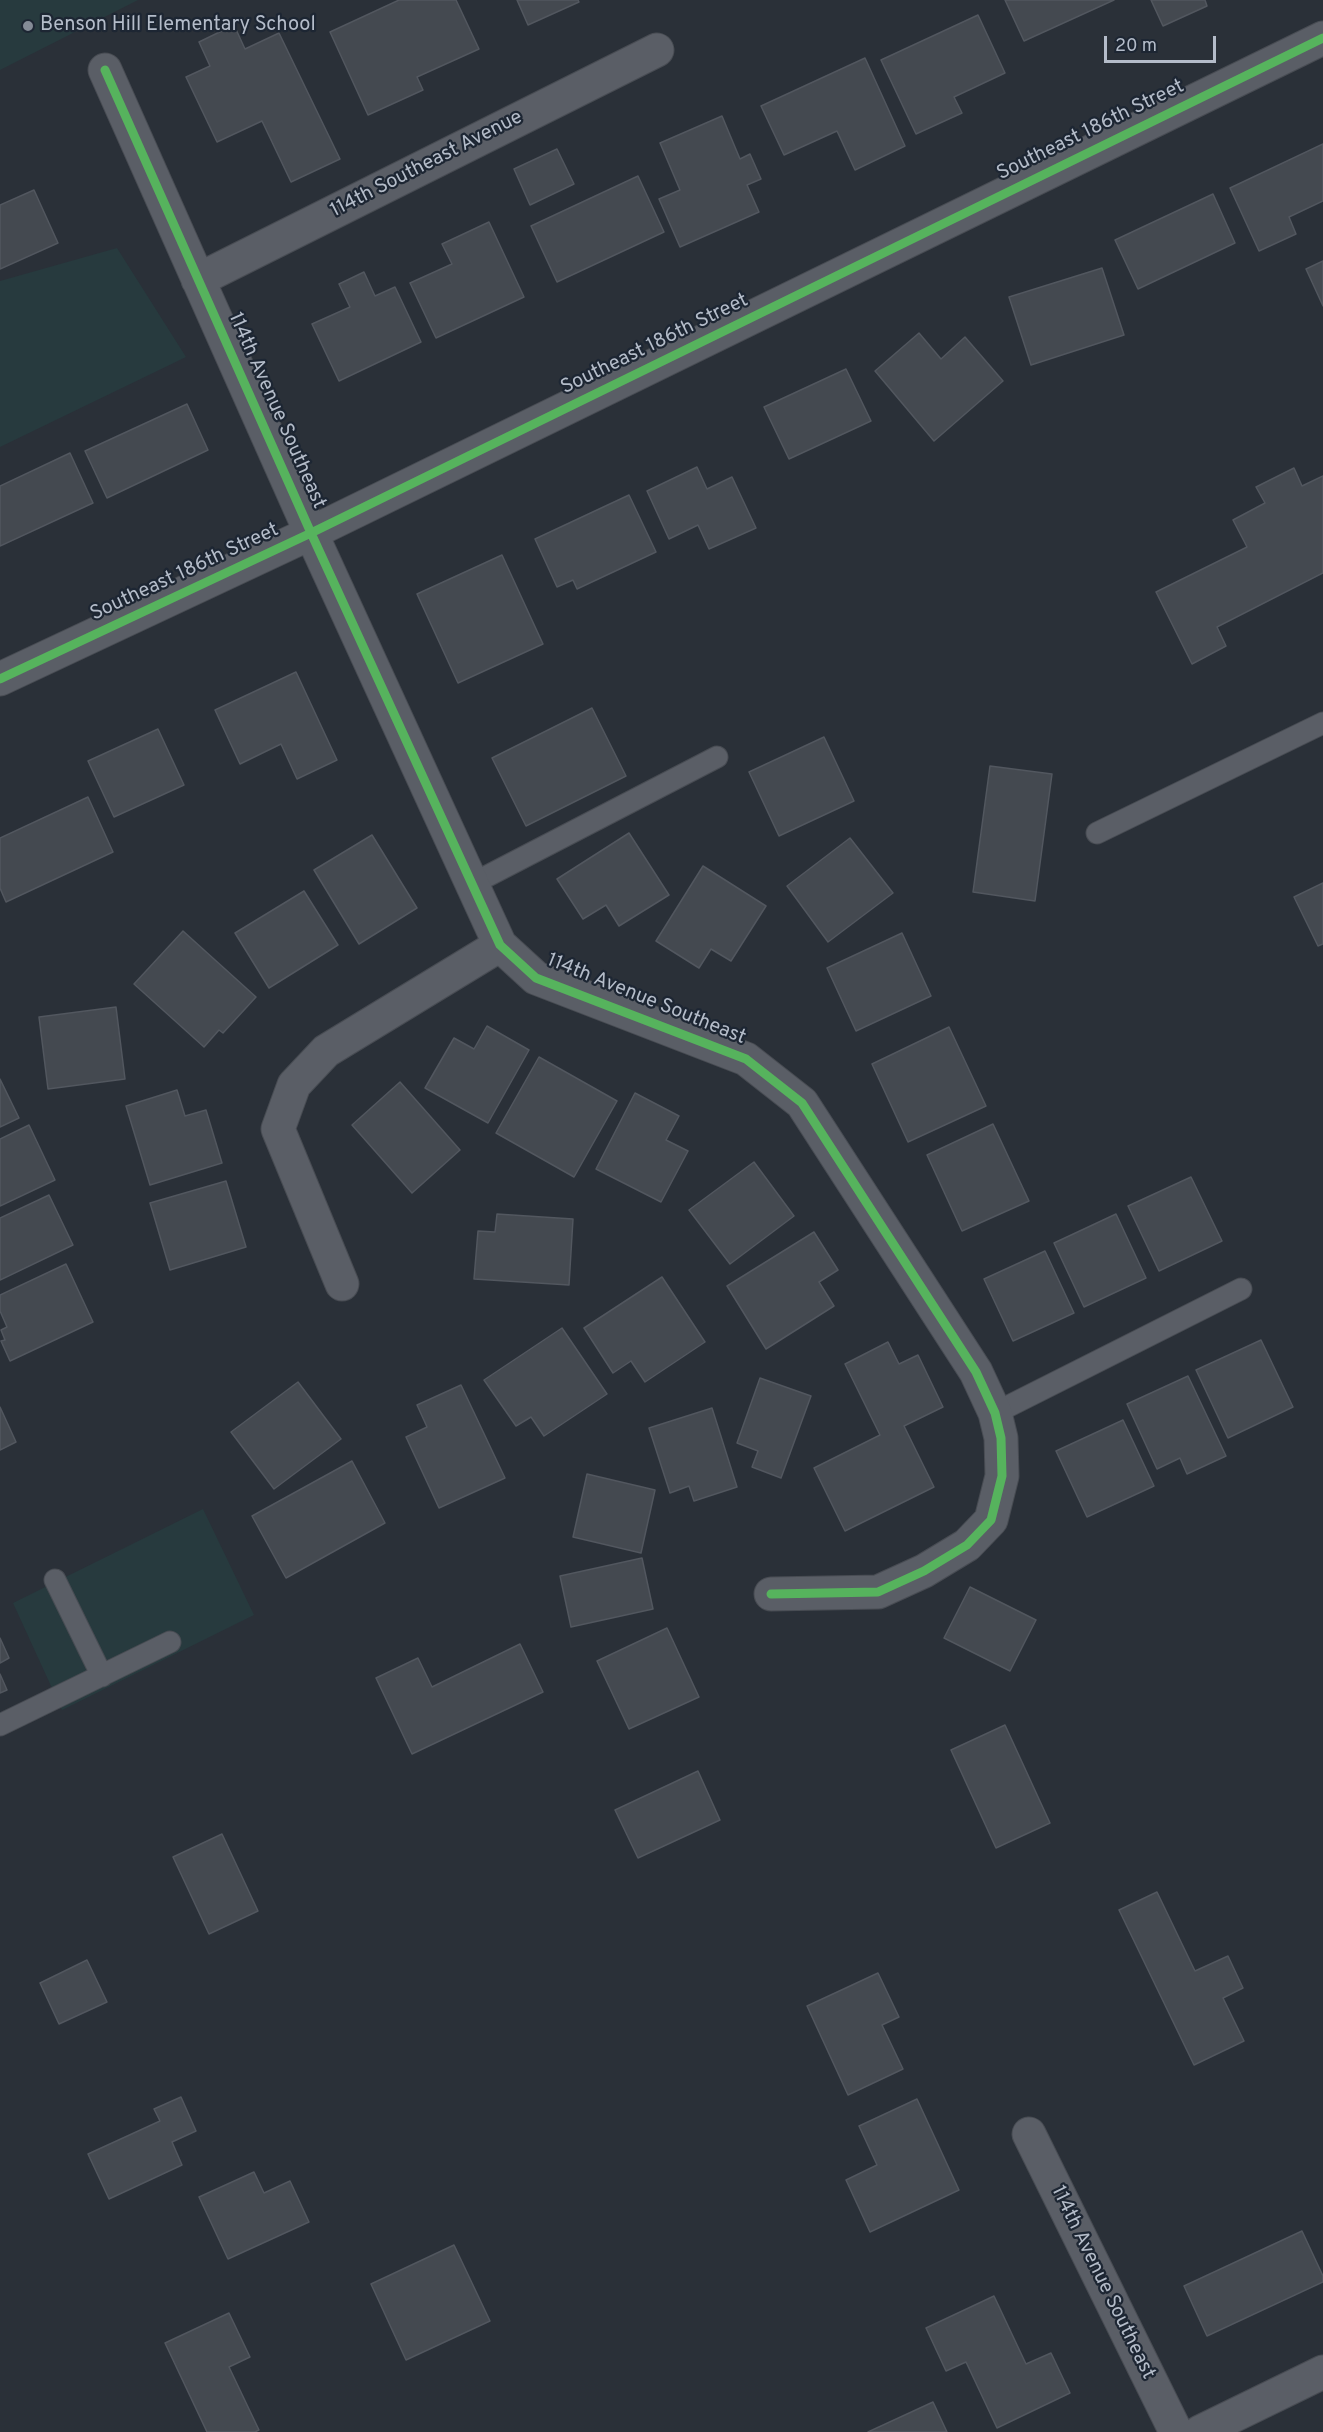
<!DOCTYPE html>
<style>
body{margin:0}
#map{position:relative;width:1323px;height:2432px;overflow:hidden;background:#2a3038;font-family:Overpass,sans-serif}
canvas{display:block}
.scale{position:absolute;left:1104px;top:36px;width:112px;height:27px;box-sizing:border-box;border:3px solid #b4bcc9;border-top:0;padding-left:8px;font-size:18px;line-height:21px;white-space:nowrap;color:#b4bcc9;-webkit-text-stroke:4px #1d2633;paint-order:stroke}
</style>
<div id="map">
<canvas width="1323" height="2432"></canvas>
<div class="scale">20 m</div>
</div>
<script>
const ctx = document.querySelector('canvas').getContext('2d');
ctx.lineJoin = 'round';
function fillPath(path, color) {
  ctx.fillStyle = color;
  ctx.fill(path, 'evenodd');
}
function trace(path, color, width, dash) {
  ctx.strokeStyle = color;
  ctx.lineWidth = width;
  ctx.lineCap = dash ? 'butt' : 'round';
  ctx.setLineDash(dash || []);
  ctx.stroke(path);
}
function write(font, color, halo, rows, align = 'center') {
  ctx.font = font + ' Overpass,sans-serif';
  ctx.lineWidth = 4.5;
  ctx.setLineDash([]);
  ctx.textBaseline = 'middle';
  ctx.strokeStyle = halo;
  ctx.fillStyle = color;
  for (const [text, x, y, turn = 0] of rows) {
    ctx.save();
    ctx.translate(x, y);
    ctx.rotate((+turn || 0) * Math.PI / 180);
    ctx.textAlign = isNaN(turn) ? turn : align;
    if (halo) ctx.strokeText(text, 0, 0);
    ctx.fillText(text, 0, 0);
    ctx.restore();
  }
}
const green = new Path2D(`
 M0,0H138L0,70Z
 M117,248L186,357L0,447V281Z
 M203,1509L254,1615L62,1710L13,1603Z`);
const building = new Path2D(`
 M399,0H456L479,49L417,77L423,90L368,115L330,32Z
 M517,0H578L579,2L528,25Z
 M1005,0H1114L1024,41Z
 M1151,0H1205L1207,6L1163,26Z
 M978,15L1005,73L954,97L962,113L916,134L881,60Z
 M234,25L245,49L279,33L340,159L291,182L262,121L217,142L186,77L210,66L199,42Z
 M865,58L905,146L855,170L837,131L784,155L761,106Z
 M722,116L740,159L750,154L761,179L747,185L759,212L680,247L659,199L680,190L660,143Z
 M1323,144V201L1289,217L1296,234L1259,251L1230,188Z
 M557,149L574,184L530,205L514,169Z
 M638,176L664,232L557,282L531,226Z
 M34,190L58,243L0,269V205Z
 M1213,194L1235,243L1138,289L1115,240Z
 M489,222L524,297L436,338L410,283L452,264L442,244Z
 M1323,261V306L1306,269Z
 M1102,268L1124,335L1031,365L1009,297Z
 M364,272L375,296L395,287L421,342L339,381L312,324L350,307L339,284Z
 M919,333L941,359L965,337L1003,381L934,441L875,371Z
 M846,369L871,421L789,459L764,407Z
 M187,404L208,450L107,498L85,451Z
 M70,453L93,503L0,546V486Z
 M697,467L707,489L732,477L756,528L709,549L698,525L669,539L647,491Z
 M1294,468L1302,486L1323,476V573L1217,627L1226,646L1192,664L1156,592L1247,547L1233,520L1265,503L1256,487Z
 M629,495L656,552L577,589L573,580L557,587L535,539Z
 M502,555L543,644L458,683L417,594Z
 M296,672L337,760L297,779L281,744L240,764L215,710Z
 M592,708L626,776L526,826L492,758Z
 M158,729L184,785L114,817L88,761Z
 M824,737L854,801L779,836L749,772Z
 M990,766L1052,774L1035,901L973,892Z
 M88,797L113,852L6,902L0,888V838Z
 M629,833L669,895L619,926L606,905L583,919L557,879Z
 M372,835L417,908L359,944L314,870Z
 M850,838L893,893L828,942L787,886Z
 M703,866L766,906L731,961L711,949L699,968L656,941Z
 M1323,883V944L1318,946L1294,897Z
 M304,891L338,945L269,988L235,933Z
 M183,931L256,997L223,1033L219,1030L204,1047L134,984Z
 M902,933L931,996L856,1031L827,968Z
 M116,1007L125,1079L48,1089L39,1017Z
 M487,1026L529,1050L488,1123L425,1088L454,1038L474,1049Z
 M949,1027L986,1106L908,1142L872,1064Z
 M539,1057L617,1101L574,1177L496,1133Z
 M0,1079L19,1118L0,1127Z
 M400,1082L460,1150L412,1193L352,1125Z
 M177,1090L185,1116L206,1110L222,1163L150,1185L126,1106Z
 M635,1093L679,1116L666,1140L688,1151L661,1202L596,1169Z
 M993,1124L1029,1201L962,1231L927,1155Z
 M29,1125L55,1180L0,1206V1139Z
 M754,1162L794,1216L730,1264L689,1210Z
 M1191,1177L1222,1241L1159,1271L1128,1206Z
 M226,1181L246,1247L170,1270L150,1203Z
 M49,1195L73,1245L0,1280V1218Z
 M497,1214L573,1219L569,1285L474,1279L478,1231L495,1232Z
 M1116,1214L1146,1278L1084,1307L1054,1243Z
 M814,1232L838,1270L819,1282L834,1306L766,1349L727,1286Z
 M1045,1251L1074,1313L1013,1341L984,1279Z
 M66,1264L93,1322L10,1361L1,1341L5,1340L1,1330L7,1327L0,1311V1295Z
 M662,1277L705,1342L645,1382L631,1361L613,1373L584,1328Z
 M562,1328L607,1394L544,1436L531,1417L516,1426L484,1380Z
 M1261,1340L1293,1407L1228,1438L1196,1370Z
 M888,1342L899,1364L918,1355L943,1407L904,1426L934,1487L845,1531L814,1468L880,1435L845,1364Z
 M1188,1376L1226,1456L1187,1474L1180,1458L1157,1469L1127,1404Z
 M760,1378L811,1396L781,1478L752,1467L758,1451L737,1443Z
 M298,1382L341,1439L274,1489L231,1432Z
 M461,1385L505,1478L439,1508L406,1437L427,1427L417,1405Z
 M0,1407L16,1442L0,1450Z
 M712,1408L737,1487L694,1501L689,1486L670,1493L649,1428Z
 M1123,1420L1154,1486L1087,1517L1056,1451Z
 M352,1461L385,1523L286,1578L252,1516Z
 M587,1474L655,1490L641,1553L573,1537Z
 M642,1558L653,1609L571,1627L560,1576Z
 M970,1587L1036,1620L1010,1671L944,1638Z
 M667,1628L699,1697L629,1729L597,1661Z
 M0,1638L9,1658L0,1663Z
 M520,1644L543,1692L412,1754L376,1678L418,1658L432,1687Z
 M0,1674L7,1690L0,1693Z
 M1005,1725L1050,1823L996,1848L951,1750Z
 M698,1771L720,1820L638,1858L615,1810Z
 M222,1834L258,1911L209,1934L173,1857Z
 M1157,1892L1195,1971L1228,1956L1243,1988L1223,1998L1244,2041L1194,2065L1119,1910Z
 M87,1960L107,2002L59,2024L40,1983Z
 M878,1973L899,2017L882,2025L903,2069L848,2095L807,2006Z
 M181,2097L196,2131L172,2142L182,2165L109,2199L88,2154L160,2121L154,2109Z
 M917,2099L959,2190L870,2232L846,2180L877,2165L859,2126Z
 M254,2172L264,2193L290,2181L309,2222L228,2259L199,2197Z
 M1302,2231L1323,2276V2282L1207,2336L1184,2286Z
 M454,2245L490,2321L406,2360L371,2284Z
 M994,2296L1026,2364L1051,2353L1070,2393L997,2428L966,2362L946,2371L926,2328Z
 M229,2313L250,2357L229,2367L259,2430L255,2432H207L165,2343Z
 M933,2402L947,2432H868Z`);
const lane = new Path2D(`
 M1097,833L1323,723
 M472,884L717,757
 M995,1413L1241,1289
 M55,1580L102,1676
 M0,1725L170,1642`);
const street = new Path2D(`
 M105,70L311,533L500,945L536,978L746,1059L802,1103L976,1372L995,1413L1001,1438L1002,1476L991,1520L967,1545L924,1571L878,1592L771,1594
 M198,280L657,50
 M0,679L311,533L1323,38
 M342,1284L278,1129L294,1085L326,1051L500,945
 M1029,2134L1176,2432
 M1200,2432L1323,2372`);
const cycleway = new Path2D(`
 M105,70L311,533L500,945L536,978L746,1059L802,1103L976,1372L995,1413L1001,1438L1002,1476L991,1520L967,1545L924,1571L878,1592L771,1594
 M0,679L311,533L1323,38`);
const markers = [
 [28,26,6,"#848b96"]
];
const poiNames = [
 ["Benson Hill Elementary School",40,26]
];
const streetNames = [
 ["Southeast 186th Street",1091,131,-26],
 ["114th Southeast Avenue",427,165,-27],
 ["Southeast 186th Street",655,345,-26],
 ["114th Avenue Southeast",276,411,66],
 ["Southeast 186th Street",185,573,-25],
 ["114th Avenue Southeast",646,1000,22],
 ["114th Avenue Southeast",1102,2283,64]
];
fillPath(green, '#273a3e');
fillPath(building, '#444950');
trace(building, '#52575f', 1.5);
trace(lane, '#484c53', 23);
trace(street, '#484c53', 35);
trace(lane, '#5a5e66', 21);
trace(street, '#5a5e66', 33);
trace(cycleway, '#56b35d', 9);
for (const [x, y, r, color] of markers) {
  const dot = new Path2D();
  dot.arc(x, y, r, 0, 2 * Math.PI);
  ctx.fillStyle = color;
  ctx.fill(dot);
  trace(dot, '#1d2633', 2);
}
write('20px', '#b4bcc9', '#1d2633', poiNames, 'left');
write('20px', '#b4bcc9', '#1d2633', streetNames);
</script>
